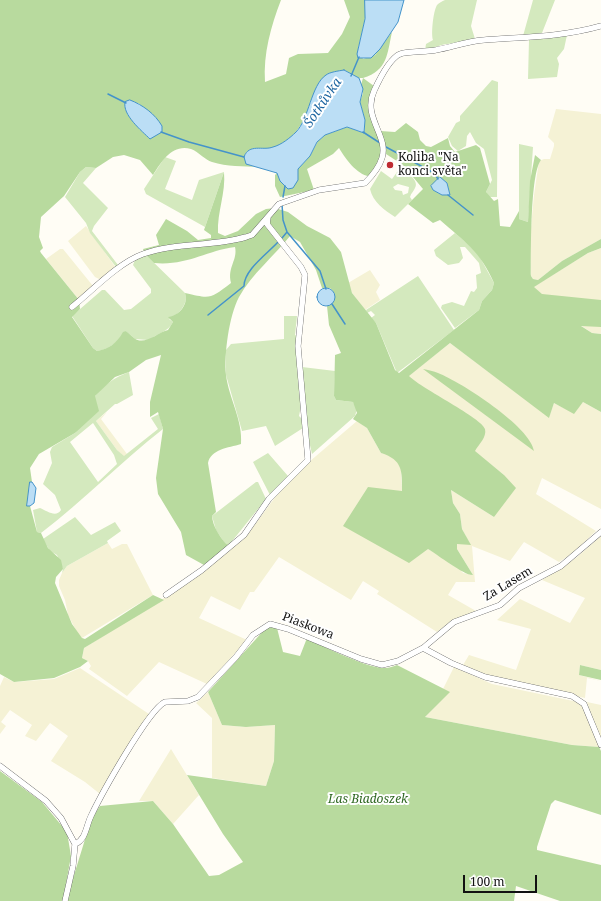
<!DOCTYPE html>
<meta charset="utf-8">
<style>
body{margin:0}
#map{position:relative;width:601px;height:901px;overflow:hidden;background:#fffdf5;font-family:"Noto Serif",serif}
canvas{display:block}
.scale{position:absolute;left:463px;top:875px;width:74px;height:18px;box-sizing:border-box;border:2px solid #111;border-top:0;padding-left:5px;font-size:12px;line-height:14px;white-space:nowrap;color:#111;-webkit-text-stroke:3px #fff;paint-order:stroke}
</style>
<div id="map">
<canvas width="601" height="901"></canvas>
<div class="scale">100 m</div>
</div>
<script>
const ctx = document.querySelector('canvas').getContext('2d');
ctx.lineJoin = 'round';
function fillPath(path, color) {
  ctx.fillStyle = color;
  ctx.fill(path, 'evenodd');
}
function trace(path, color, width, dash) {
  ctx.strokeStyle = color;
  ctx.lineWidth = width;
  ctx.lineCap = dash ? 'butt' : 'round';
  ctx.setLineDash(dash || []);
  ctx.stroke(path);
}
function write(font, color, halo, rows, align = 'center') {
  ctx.font = font + ' "Noto Serif",serif';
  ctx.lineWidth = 4;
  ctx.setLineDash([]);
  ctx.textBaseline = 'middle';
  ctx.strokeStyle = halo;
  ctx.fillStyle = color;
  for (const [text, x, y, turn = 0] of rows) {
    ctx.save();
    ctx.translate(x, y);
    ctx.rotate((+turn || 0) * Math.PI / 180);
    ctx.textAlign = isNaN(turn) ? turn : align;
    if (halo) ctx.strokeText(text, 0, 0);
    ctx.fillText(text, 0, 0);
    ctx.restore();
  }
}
const farmland = new Path2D(`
 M556,109L601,114V239L562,261L538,280L533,279L531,276L530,238L534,195L539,161L544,159H550L554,146V143L548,137Z
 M86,226L116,268L101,280L95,277L68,241Z
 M601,248V334L592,333L580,325L533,287L588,253Z
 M60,249H63L93,286L79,300L46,259Z
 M370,270L380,285L376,292L380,300L365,310L352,293L348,283Z
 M450,343L549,417L554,403L574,413L583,402L601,412V509L542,478L536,494L596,531L573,553L559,562L524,542L510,561L472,546L475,582H456L448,595L476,611L453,620L437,632L377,594L379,591L363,581L351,600L279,557L254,592H250L240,610L211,596L199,618L247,640L207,684L159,662L127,696L89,669L91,666L88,661L82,658L84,648L193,580L245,538L279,492L309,462L357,421L367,428L381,453L390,455L398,462L401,469L402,492L428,549L446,559L450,564L459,568L463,573L473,575L457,549V544H470L462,529L460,514L453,503L451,490L494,517L504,475L431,417L388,392Z
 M107,412L101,419L127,454L124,457L117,450L96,421Z
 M601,536V670L580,665L579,675L601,681L587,678L585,698L494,678L463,665L469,655L516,670L531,629L497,620L520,599L570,623L585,598L542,580L576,558Z
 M108,543L112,549L122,544H127L153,595L82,638L78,634L68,615L65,600L59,586V580L62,573L67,566Z
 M454,667L492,684L578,702L582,706L599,747L572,745L425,717L449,692L443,689Z
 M80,668L149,714L127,747L100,794L85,782L51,761L68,736L50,723L36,741L25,736L32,725L10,710L1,722L6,726L0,734V686L4,677L14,682L54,679Z
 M208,692L222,725L246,727L275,725L274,761L266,786L212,778V718L196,703Z
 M587,702L601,705V740L598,736Z
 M171,749L199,795L173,824L153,801H139Z`);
const green = new Path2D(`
 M445,0H477L471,26L475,39L452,44C445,42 433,49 425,50L426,44L433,40C431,34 433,12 437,5C439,3 442,1 445,0Z
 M533,0H555L542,33L523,36Z
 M567,35L564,49L557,58L559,64L557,77L528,79L529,40Z
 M492,80L498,82L497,197H488L486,192L492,180L484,149L476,143L470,132L467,136L466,146L458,151L452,146L448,137L456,123L460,121V116Z
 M519,144L533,147L528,222L519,219Z
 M165,157L176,161L165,189L192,200L199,180L224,172L205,227L146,194L144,189Z
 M86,167L96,168L83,183L108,208L94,226L92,231L118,265L116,267L90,233L86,223L65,197L80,172Z
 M400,168C405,171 420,180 415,188C414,191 411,193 410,197L412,200L395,217C384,210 373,202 370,189L381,171L392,179ZM398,184L409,187L408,193L403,195L402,191L395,190L393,187Z
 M455,233L477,252L494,283L492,290L482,301L479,310L455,328L441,308L442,305L452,302L464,306L471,291L474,292L477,288L476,275L481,273L479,263L465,247H460L463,258L459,263L448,265L436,256L434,250Z
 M145,254L185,293C189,304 178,315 169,319L173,322C168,332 157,334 148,340L135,339L126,331C122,334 122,337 118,341C112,346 105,350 97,351L93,348L72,316L102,290H105L124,310L131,309L151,293V289L133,265L135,260Z
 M418,276L454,330L397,373L376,323L371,318L375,315L371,311L367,313L366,310Z
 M284,316H297L295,335L298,336L301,406L299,416L303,420V428L275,446L266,426L242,431L226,375V350L231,344L284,339Z
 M302,367L335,371L334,396L336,400L353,402L357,409L355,416L312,454L309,441Z
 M129,372L133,395L117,404H115L96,421L117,450L124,456L158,429L151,418L159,414L163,429C121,462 84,500 41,533L37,532L33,510L40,508C47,511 56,518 61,510L55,495L43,484L52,463L50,452L52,447L75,433L95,404V396C105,384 114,378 129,372ZM93,423L114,455L117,464L98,482L70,442Z
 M268,453L288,476L270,495L253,462Z
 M256,482H258L266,499L229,545H226L216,530L212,516Z
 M75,517L91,535L115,522L121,531L107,541L108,543L67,566L62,573L63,569L57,555L50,551L43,539Z`);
const forest = new Path2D(`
 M0,0H281C271,26 263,54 265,82L286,74L289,58L298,54L328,53L342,34L350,17L344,0H365V19L358,49L363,59L375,55L392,32C387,54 388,70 363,78L374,86C358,119 387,134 380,157C379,164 373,170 369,176C357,175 345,158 339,148L333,154L307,169L314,190L280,197L275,186V175L277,173L280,181L298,180V169L310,156L318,141L325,135L347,127L364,133L365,120L360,102L363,93L361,85L363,78H359L344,70L321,81C309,106 302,140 271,148C261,150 252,145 245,154L251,166L259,167C243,166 227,167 212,162C205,160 199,152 191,149C172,144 162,161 153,175L140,160L124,155L113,157L96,168L86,167L80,172L64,196L41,217L39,237L43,248L40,251L41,253L79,300L80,309L72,317L93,348L97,351C109,349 117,343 123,332L126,331C129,333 131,336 134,338C144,346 157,333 168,330L173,322L168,317C178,316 189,305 185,293C211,299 210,299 231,283C227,267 238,260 235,247C205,251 187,266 154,263L145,254L143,249L159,245L156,235L166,219L187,231L198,240L211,238V235L204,230L224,172C226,193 217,212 218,233L225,236L238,231L256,214L266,209L275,208L288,212L307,226L330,238L341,252L352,293L376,323L395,370L399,373L479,310L482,301L492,290L494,283C480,251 465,242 440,220L433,223L408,204L423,189L403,165L386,154L380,131L395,132L406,123L418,132L420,140L426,146L431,147L448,138L450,146L455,152L476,145L480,148L490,184L486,192L494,201L498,199L500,226L510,227L519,211V219L528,222L530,181L535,155L541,160C530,173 531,256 531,276L533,279L538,280L562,261L601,239V248L588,253L534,287L542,294L601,300V327L581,326L592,333L601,334V412L583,402L574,414L554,403L549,418L450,343L409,376C422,389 482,418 485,429C487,437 479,444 475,451L504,475L516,488L494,517L451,490L453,503L460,514L462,529L471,545L457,544V549L473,575C465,576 438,555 428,549L409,563L343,526L368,487L402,491C402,471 403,460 381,453L367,428L353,419L357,413L353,402L336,400L334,396L335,355L341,353L329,325L327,306L331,304C334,298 336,293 330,288H322L316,270L300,242L290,236C274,256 252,274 239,297C229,316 224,354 226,375C229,399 243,420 241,444C228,448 211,449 208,463L216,512L212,516C213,527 219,535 226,544L229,545L204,565L186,555L181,532L158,494L156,478L163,429L158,412L150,417V402L161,355L146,360L129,372L115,377L95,396L99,411L75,433L39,454L30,468L32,482H30L27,506H30L37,532L41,533L48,548L61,560L63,569L56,577L55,583L72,624L82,638L85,639L153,595L164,600L84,648L82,658L88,661L80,667L54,678L14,682L0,674ZM138,103L156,118L144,133L127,113ZM440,177L447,183L450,195H442L433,190L431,186Z
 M423,369C428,370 434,371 438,373C461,382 531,427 534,451Z
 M272,627L277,628L283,652L300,656L307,638C322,646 369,669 385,668C389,668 394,666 397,665L450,692L425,717L572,745L599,747L601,751V815L555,800L551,804L537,847V850L601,865V901H560L516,886L514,901H66L91,820L100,806L153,801L173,824L209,876L219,875L243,862L223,834L187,775L266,786L274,761L275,725L246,727L222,725L208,692L265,629Z
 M580,665L601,670V680L579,675Z
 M0,771L42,802L67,832L71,856L63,901H0Z`);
const water = new Path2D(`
 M365,0H404L398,22L380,49L371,58H358L357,54L365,19Z
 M344,70L359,78L363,89L360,102L365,120L364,133L347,127L325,135L317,142L310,156L298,169V180L293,188L288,189L280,181L277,173L246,164L244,157C249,143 263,151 273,147C281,145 290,138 296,132C309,119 311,85 326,75C330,72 338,71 344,70Z
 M130,100C143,105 155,114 162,126V132L150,139C142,131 122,115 125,102Z
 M440,177L447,183L450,195H442L433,190L431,186Z
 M317 297a9 9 0 1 1 18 0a9 9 0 1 1-18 0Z
 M30,482H32L36,488L34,503L30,506H27Z`);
const stream = new Path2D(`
 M351,76L359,57
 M108,94L126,103
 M161,132L189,142L244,157
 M363,132L380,143
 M386,147L434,173L438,179
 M448,195L473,215
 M283,197L285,186
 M287,232L320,271L326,289
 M282,238L287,232L283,220L282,204
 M332,304L345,324
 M208,315L244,286C244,270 267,254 278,242`);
const minor = new Path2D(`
 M72,307C92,291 118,263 143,254C176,242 212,247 246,237L252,235L279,204L319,190L365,183C372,176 379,168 382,158C389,136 362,117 374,91C379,80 389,59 400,54C408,51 426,52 436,50C452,47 468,41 484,40C523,37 563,37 601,26
 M166,595L202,570L244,535L269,499L308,460L298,346L305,275L301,267L267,224L268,217
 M423,648L454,622L500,605L519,588L561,566L601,532
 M0,766L46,801L61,818L75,844
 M75,844C86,840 86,826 91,816C101,795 148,710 165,702L188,701L198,697L236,657L253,635L270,624L288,629L361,659L382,665L398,661L423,648L451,663L485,677L572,696L584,704L601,745
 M65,901L73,866L75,844`);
const markers = [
 [390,165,4,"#be2b31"]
];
const poiNames = [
 ["Koliba \"Na",398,158],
 ["konci světa\"",398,172]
];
const streetNames = [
 ["Za Lasem",508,584,-31],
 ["Piaskowa",308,626,21]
];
const parkNames = [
 ["Las Biadoszek",368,800]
];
const waterNames = [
 ["Šotkůvka",323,103,-56]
];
fillPath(farmland, '#f5f2d5');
fillPath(green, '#d4e9be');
fillPath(forest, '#b8da9e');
fillPath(water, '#bbdef5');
trace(water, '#4493ca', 1);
trace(stream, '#4493ca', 1.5);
trace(minor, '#444', 6);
trace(minor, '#fff', 5.5);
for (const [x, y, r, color] of markers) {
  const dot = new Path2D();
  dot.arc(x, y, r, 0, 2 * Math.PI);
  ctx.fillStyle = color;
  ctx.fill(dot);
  trace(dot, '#fff', 1.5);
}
write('12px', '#111', '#fff', poiNames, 'left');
write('12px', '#111', '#fff', streetNames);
write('italic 12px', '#2f6822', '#fff', parkNames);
write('italic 13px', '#1c65a0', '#fff', waterNames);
</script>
